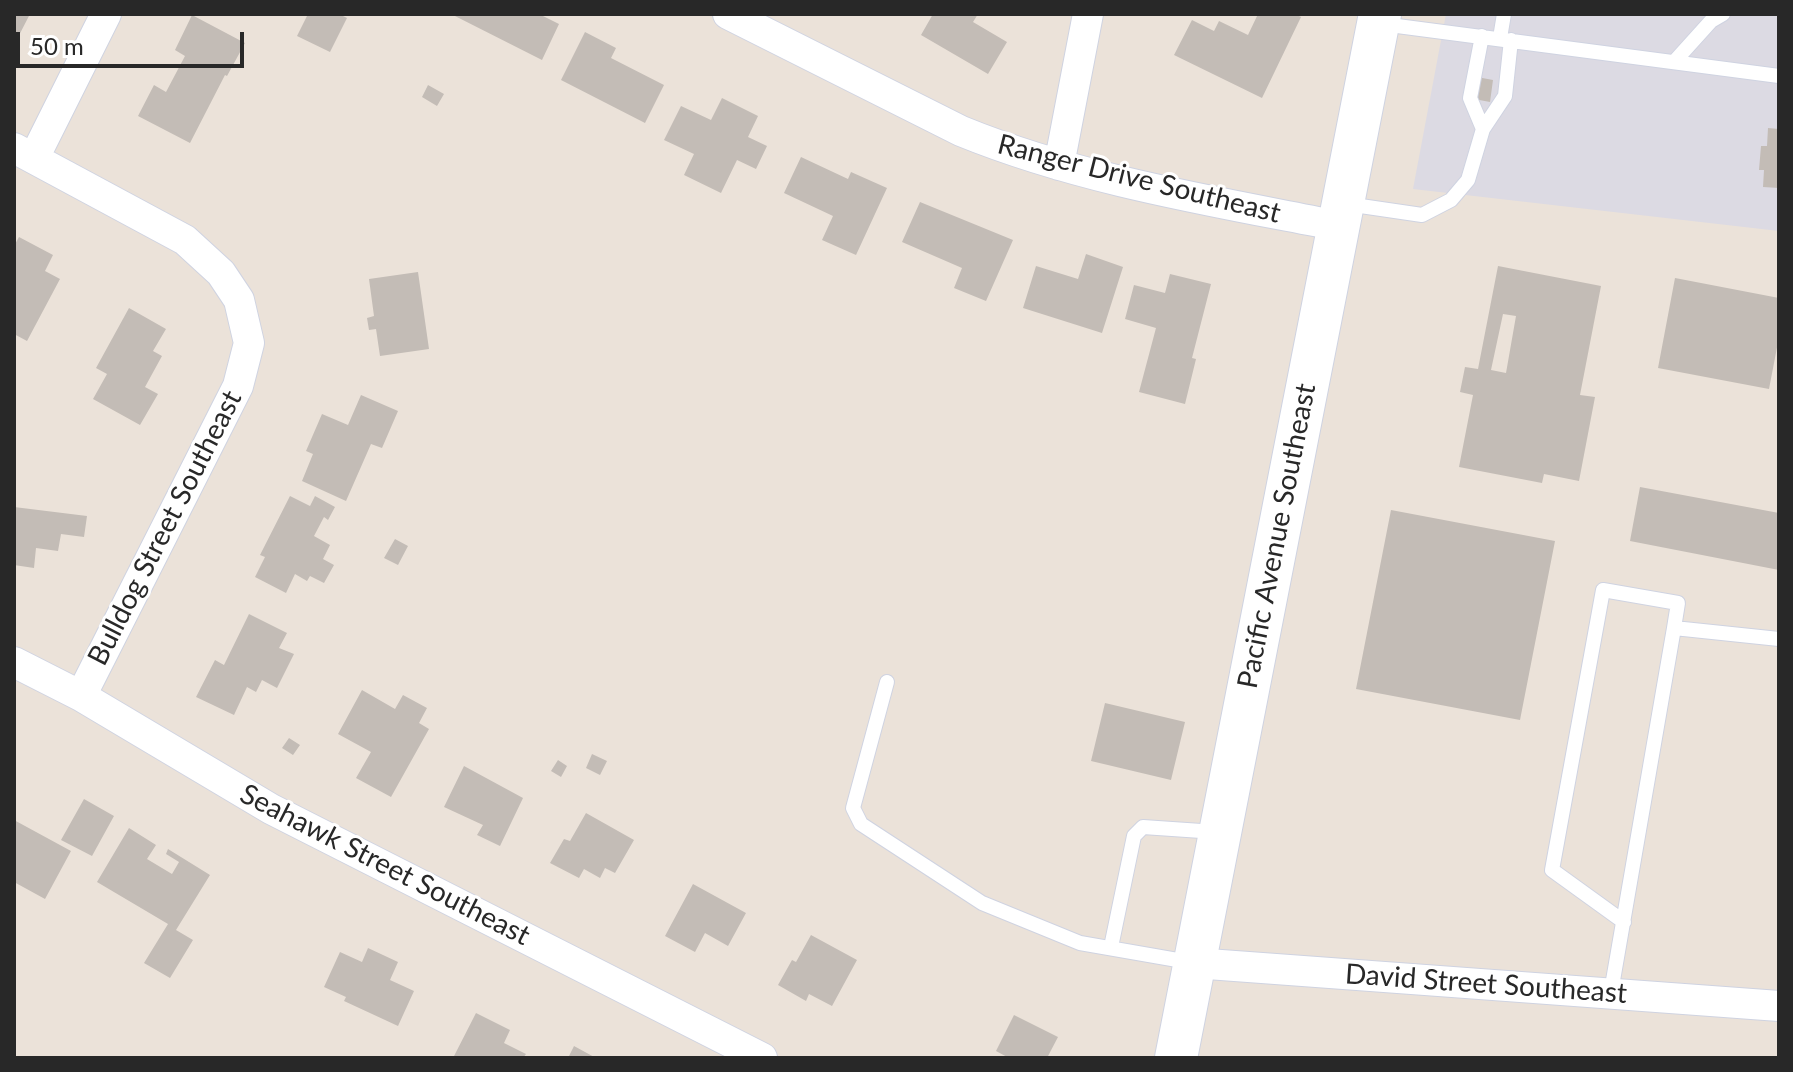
<!DOCTYPE html>
<style>
body{margin:0}
#map{position:relative;width:1793px;height:1072px;overflow:hidden;background:#ebe2d9;font-family:Lato,sans-serif}
canvas{display:block}
.frame{position:absolute;inset:0;border:16px solid #282828;pointer-events:none}
.scale{position:absolute;left:16px;top:32px;width:228px;height:36px;box-sizing:border-box;border:4px solid #282828;border-top:0;padding-left:10px;font-size:24px;line-height:28px;white-space:nowrap;color:#282828;-webkit-text-stroke:6px #fff;paint-order:stroke}
</style>
<div id="map">
<canvas width="1793" height="1072"></canvas>
<div class="frame"></div>
<div class="scale">50 m</div>
</div>
<script>
const ctx = document.querySelector('canvas').getContext('2d');
ctx.lineJoin = 'round';
function fillPath(path, color) {
  ctx.fillStyle = color;
  ctx.fill(path, 'evenodd');
}
function trace(path, color, width, dash) {
  ctx.strokeStyle = color;
  ctx.lineWidth = width;
  ctx.lineCap = dash ? 'butt' : 'round';
  ctx.setLineDash(dash || []);
  ctx.stroke(path);
}
function write(font, color, halo, rows, align = 'center') {
  ctx.font = font + ' Lato,sans-serif';
  ctx.lineWidth = 6;
  ctx.setLineDash([]);
  ctx.textBaseline = 'middle';
  ctx.strokeStyle = halo;
  ctx.fillStyle = color;
  for (const [text, x, y, turn = 0] of rows) {
    ctx.save();
    ctx.translate(x, y);
    ctx.rotate((+turn || 0) * Math.PI / 180);
    ctx.textAlign = isNaN(turn) ? turn : align;
    if (halo) ctx.strokeText(text, 0, 0);
    ctx.fillText(text, 0, 0);
    ctx.restore();
  }
}
const industrial = new Path2D(`
 M1446,14H1779V231L1413,189Z`);
const building = new Path2D(`
 M14,14H30L14,45Z
 M308,14H339L347,18L330,52L297,36Z
 M451,14H539L559,24L542,60Z
 M933,14H978L973,22L1007,42L988,74L921,35Z
 M1258,14H1295L1301,17L1262,98L1174,55L1192,20L1214,31L1219,21L1248,35Z
 M192,15L245,43L227,76L225,75L190,143L138,116L154,85L166,92L185,56L175,50Z
 M585,32L616,48L611,58L664,85L645,123L561,80Z
 M1477,77L1493,80L1490,102L1474,99Z
 M428,85L444,94L437,106L422,97Z
 M722,98L758,116L748,137L767,146L756,169L737,160L721,193L684,175L694,154L664,140L681,106L711,120Z
 M1768,128L1779,129V188L1763,187L1764,170H1759L1761,146H1767Z
 M801,157L848,179L851,172L887,188L856,255L822,240L833,216L784,193Z
 M920,202L1013,240L986,301L954,288L962,268L902,242Z
 M19,237L53,255L45,271L60,279L27,341L14,334V246Z
 M1086,254L1123,267L1102,333L1023,308L1036,266L1078,279Z
 M1498,266L1601,286L1580,395L1595,397L1579,481L1544,474L1542,483L1459,467L1473,395L1460,392L1465,367L1478,369ZM1503,314L1516,316L1506,373L1491,370Z
 M418,272L429,349L380,356L376,329L369,330L367,318L374,316L369,279Z
 M1170,274L1211,284L1192,358L1196,359L1185,404L1139,392L1156,328L1125,319L1134,285L1165,293Z
 M1675,278L1779,298V337L1769,389L1658,368Z
 M129,308L166,329L153,351L162,356L145,387L158,394L140,425L93,399L107,374L96,368Z
 M361,395L398,411L382,448L371,444L346,501L302,481L313,454L306,451L322,414L348,425Z
 M1640,487L1779,513V570L1630,541Z
 M290,496L310,506L315,496L335,507L328,520L324,517L314,536L330,545L323,559L334,565L324,583L310,576L307,581L295,574L286,593L255,577L265,557L260,555Z
 M14,507L87,516L84,537L61,534L58,551L36,548L34,568L14,565Z
 M1391,510L1555,541L1520,720L1356,689Z
 M395,539L408,546L398,565L384,558Z
 M249,614L287,633L279,648L294,654L277,688L262,680L256,692L247,687L234,715L196,697L215,660L224,665Z
 M362,690L395,709L403,695L427,708L419,723L429,729L391,797L356,778L371,752L338,734Z
 M1105,703L1185,722L1171,780L1091,761Z
 M289,738L300,745L293,755L282,748Z
 M592,754L607,761L600,775L586,768Z
 M558,760L567,766L561,777L551,771Z
 M464,766L523,798L500,846L477,835L483,825L444,807Z
 M84,799L114,816L92,856L61,840Z
 M586,813L634,840L615,873L605,868L600,878L584,869L579,878L550,863L564,839L570,841Z
 M14,820L71,851L45,899L14,882Z
 M129,828L156,845L147,859L172,874L179,862L166,854L168,849L210,875L176,930L193,940L170,978L144,963L168,924L97,882Z
 M693,884L746,913L728,946L705,933L695,952L665,936Z
 M811,935L857,960L832,1006L809,994L806,1001L778,985L792,960L796,962Z
 M368,948L398,962L390,980L414,991L398,1026L344,1001L346,997L324,987L340,952L362,962Z
 M476,1013L510,1030L504,1043L526,1054L523,1058H453Z
 M1014,1015L1058,1037L1047,1058H1009L996,1051Z
 M574,1046L596,1058H568Z`);
const service = new Path2D(`
 M1382,24L1779,76
 M1482,36L1470,98L1483,129L1505,96L1511,40
 M1500,38L1504,14
 M1674,62L1711,21L1723,14
 M1347,204L1422,215L1451,200L1468,180L1483,129
 M1674,628L1779,639
 M887,682L853,808L861,824L982,903L1080,943L1189,962
 M1111,947L1134,836L1143,827L1216,832
 M1611,992L1674,628L1678,603L1603,590L1552,870L1624,922`);
const minor = new Path2D(`
 M728,14L961,131C1081,180 1212,201 1339,226
 M14,148L185,240L221,273L239,300L249,343L238,386L81,696
 M34,158L106,14
 M1059,165L1088,14
 M14,662L81,696L271,809L762,1058
 M1194,963L1779,1006`);
const secondary = new Path2D(`
 M1176,1058L1380,14`);
const streetNames = [
 ["Ranger Drive Southeast",1139,179,14],
 ["Bulldog Street Southeast",165,528,-63],
 ["Pacific Avenue Southeast",1277,536,-79],
 ["Seahawk Street Southeast",385,865,27],
 ["David Street Southeast",1486,984,4]
];
fillPath(industrial, '#dcdae3');
fillPath(building, '#c3bcb6');
trace(service, '#cfd3e1', 16);
trace(minor, '#cfd3e1', 32);
trace(secondary, '#cfd3e1', 44);
trace(service, '#fff', 14);
trace(minor, '#fff', 30);
trace(secondary, '#fff', 42);
write('28px', '#282828', '#fff', streetNames);
</script>
